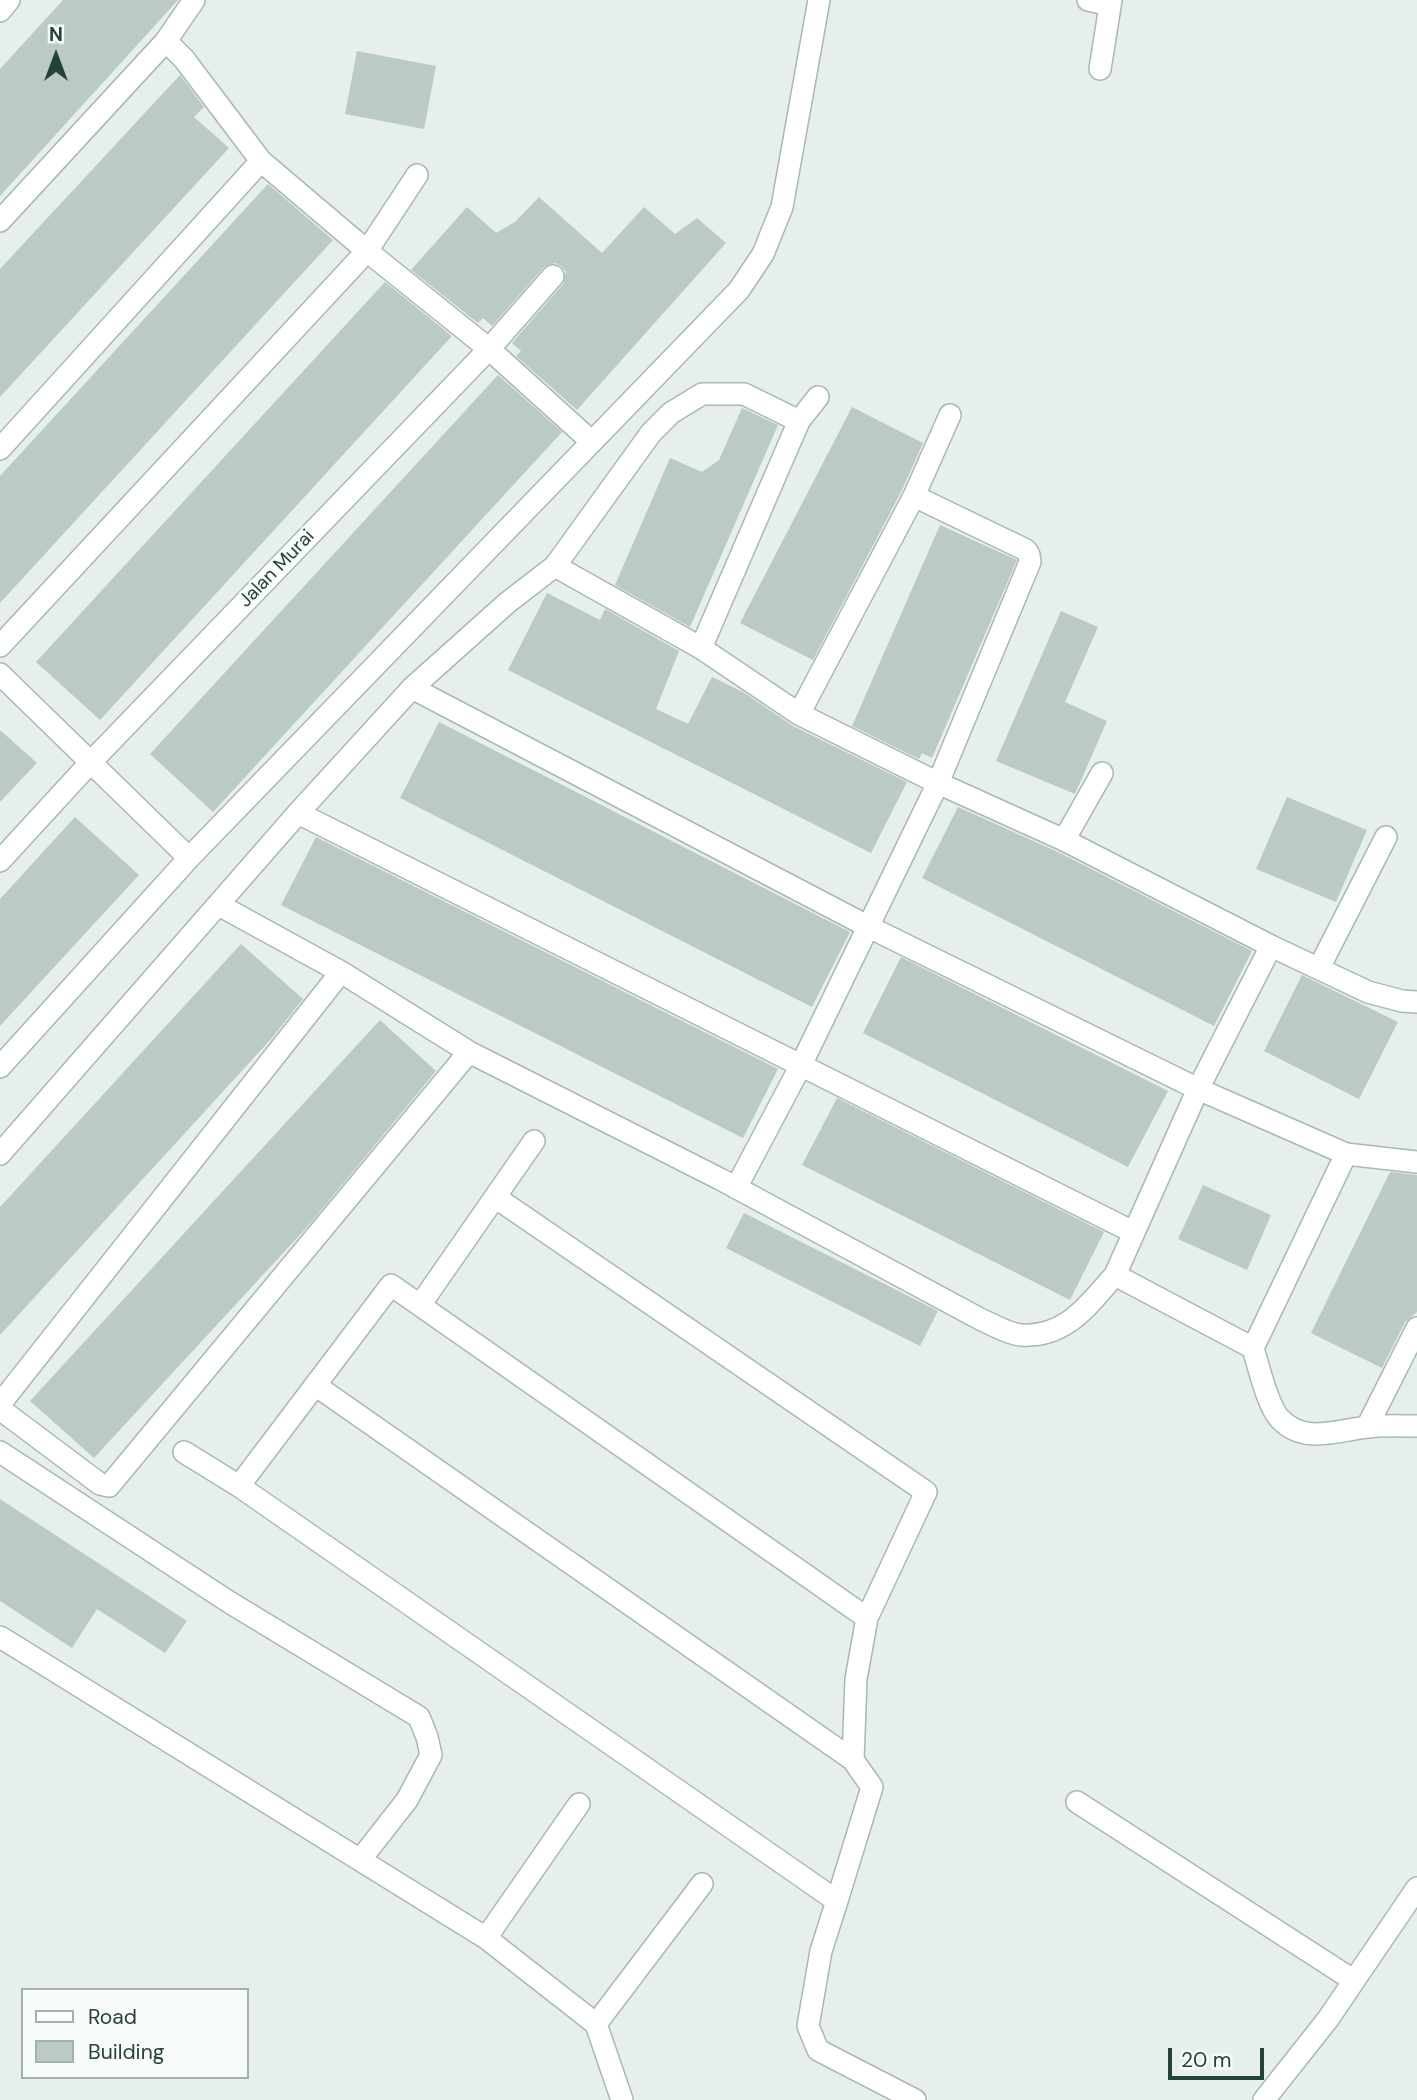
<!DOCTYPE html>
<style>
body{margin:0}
#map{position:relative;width:1417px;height:2100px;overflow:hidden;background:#e6efeb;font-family:"DM Sans",sans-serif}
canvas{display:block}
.legend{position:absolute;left:21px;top:1988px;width:228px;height:91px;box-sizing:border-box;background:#f7fbf9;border:2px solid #a3b1ad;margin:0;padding:9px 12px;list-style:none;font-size:21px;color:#24423a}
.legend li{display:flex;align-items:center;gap:14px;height:35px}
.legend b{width:35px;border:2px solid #a3b1ad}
.north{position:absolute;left:21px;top:21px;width:70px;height:70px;-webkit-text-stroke:5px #f7fbf9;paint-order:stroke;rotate:0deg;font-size:19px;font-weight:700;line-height:28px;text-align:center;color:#24423a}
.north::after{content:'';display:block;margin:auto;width:24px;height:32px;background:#24423a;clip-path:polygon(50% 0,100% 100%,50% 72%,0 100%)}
.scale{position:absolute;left:1168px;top:2048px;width:96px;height:32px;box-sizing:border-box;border:4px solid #24423a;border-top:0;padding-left:9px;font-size:21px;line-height:24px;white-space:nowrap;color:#24423a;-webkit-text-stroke:5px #f7fbf9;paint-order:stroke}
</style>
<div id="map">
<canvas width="1417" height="2100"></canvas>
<ul class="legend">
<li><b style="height:9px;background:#fff"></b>Road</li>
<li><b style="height:19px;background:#bbcac4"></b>Building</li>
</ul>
<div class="north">N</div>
<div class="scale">20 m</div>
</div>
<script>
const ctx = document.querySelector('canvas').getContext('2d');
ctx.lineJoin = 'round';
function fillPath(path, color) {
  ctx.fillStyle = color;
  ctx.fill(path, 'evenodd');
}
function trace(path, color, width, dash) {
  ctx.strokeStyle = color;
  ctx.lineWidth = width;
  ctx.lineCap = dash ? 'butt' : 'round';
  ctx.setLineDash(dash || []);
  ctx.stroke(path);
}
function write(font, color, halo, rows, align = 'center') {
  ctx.font = font + ' "DM Sans",sans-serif';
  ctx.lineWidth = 5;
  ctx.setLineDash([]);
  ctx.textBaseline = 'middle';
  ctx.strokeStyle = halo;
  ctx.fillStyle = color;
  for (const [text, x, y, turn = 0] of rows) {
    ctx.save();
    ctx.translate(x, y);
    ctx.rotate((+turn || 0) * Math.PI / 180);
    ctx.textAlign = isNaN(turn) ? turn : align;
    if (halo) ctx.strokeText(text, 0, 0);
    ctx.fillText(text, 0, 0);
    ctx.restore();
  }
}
const building = new Path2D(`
 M63,0H178L0,196V69Z
 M357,51L436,66L424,129L345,114Z
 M180,75L204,107L194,117L229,148L0,397V269Z
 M268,184L333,240L0,603V476Z
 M539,197L602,253L644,207L675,234L697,218L726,243L577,410L516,356L521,351L512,343L563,284L566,272L561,266L555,263L544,267L492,326L483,318L478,323L411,270L467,207L496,233L515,222Z
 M385,282L452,336L100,720L36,662Z
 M498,375L562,432L213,812L150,754Z
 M852,407L923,443L902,490L813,660L740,623Z
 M742,408L778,425L690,627L615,585L670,458L702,472L719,460Z
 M940,525L1017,560L932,758L922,753L919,759L852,726Z
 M547,593L600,620L605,609L679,651L656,709L688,724L712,677L743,692L793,726L907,782L871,853L508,670Z
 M1061,611L1098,627L1065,702L1107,721L1075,794L996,761Z
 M439,722L850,932L812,1007L400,798Z
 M0,730L37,763L0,802Z
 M1287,797L1367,830L1336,902L1256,869Z
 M958,807L1058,852L1252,951L1214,1026L922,878Z
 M75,817L139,875L0,1026V899Z
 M316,837L778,1069L743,1138L281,905Z
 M241,944L303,999L272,1038L0,1335V1207Z
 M901,957L1168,1091L1128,1167L863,1033Z
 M1302,975L1398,1022L1359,1099L1264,1051Z
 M380,1020L436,1071L309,1225L94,1458L30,1401Z
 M837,1098L1104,1232L1070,1300L802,1165Z
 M1390,1172L1417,1175V1312L1405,1322L1382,1368L1311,1333Z
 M1203,1185L1271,1215L1247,1270L1178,1239Z
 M744,1213L938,1311L920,1346L726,1248Z
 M0,1499L187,1621L165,1653L97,1609L72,1648L0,1601Z`);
const street = new Path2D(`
 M1088,0L1110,5
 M0,11L9,0
 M166,41L184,59L261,161L367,251L489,349L592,442
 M1100,69L1111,0
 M0,221L166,41L194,0
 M0,449L261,161
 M555,566L651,433L671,413L702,394H744L799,421
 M0,646L367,251L417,175
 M701,648L799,421L818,397
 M0,674L189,858
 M412,688L869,927L1198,1089L1346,1154L1417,1162
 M799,714L914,496L950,415
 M298,813L1133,1232
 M1064,840L1102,773
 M0,861L90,763L489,349L553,276
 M219,905L341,972L469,1052L720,1179L980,1319C992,1324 1008,1334 1021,1335C1066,1338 1088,1305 1115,1275L1253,1348C1258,1365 1268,1407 1280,1419C1305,1445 1337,1430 1368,1427C1384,1425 1401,1426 1417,1426
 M1319,968L1386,837
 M0,1067L189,858L739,290L763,254L782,207L819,0
 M0,1154L298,813L412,688L507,603L555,566L701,648L799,714L938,783L1064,840L1271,946L1368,992L1402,1001L1417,1002
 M736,1188L800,1067L938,783L1030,562L1029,555L1026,550L914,496
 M495,1197L926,1492L867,1618L856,1679L853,1760L872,1787L837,1901
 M1115,1275L1198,1089L1271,946
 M420,1305L534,1141
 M1253,1348L1346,1154
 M315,1385L853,1760
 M0,1404L341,972
 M0,1409L100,1484L109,1486L469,1052
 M1367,1427L1417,1328
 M0,1452L229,1602L419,1717L427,1737L431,1755L407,1800L360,1860
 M184,1452L239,1486L837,1901L821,1951L808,2026L818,2050L915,2100
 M239,1486L391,1285L867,1618
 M0,1637L486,1938L596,2024L622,2100
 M1077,1802L1353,1980
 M486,1938L579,1804
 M596,2024L702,1884`);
const secondary = new Path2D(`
 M1264,2100L1328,2019L1417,1888`);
const streetNames = [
 ["Jalan Murai",277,569,-46]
];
fillPath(building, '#bbcac4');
trace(street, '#a8b8b2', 24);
trace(secondary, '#a4bbb3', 24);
trace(street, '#fff', 21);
trace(secondary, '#fff', 21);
write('19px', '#24423a', '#f7fbf9', streetNames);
</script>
